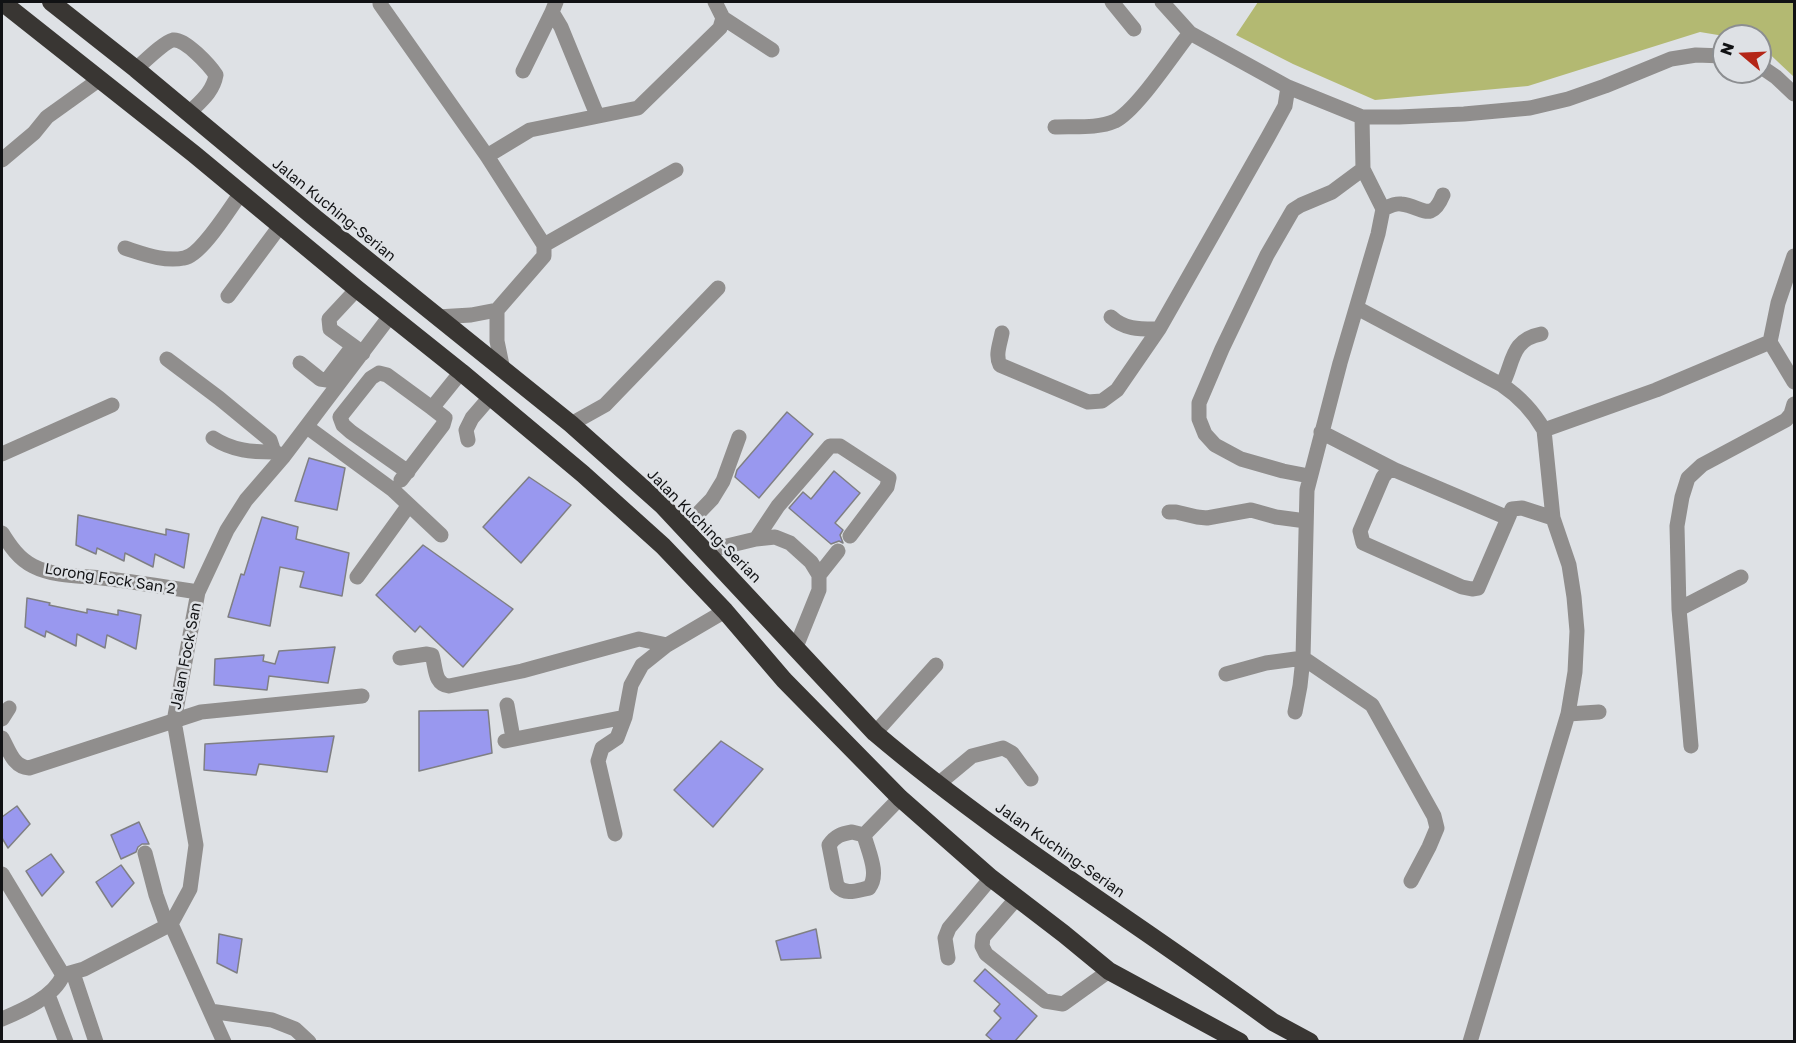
<!DOCTYPE html>
<style>
body{margin:0}
#map{position:relative;width:1796px;height:1043px;overflow:hidden;background:#dee1e5;font-family:"Golos Text",sans-serif}
canvas{display:block}
.frame{position:absolute;inset:0;border:3px solid #111214;pointer-events:none}
.north{position:absolute;left:1712px;top:24px;width:60px;height:60px;box-sizing:border-box;background:#dee1e5;border:2px solid #8c8e91;border-radius:50%;rotate:289deg;font-size:16px;font-weight:700;line-height:24px;text-align:center;color:#111214}
.north::after{content:'';display:block;margin:auto;width:21px;height:27px;background:#b42617;clip-path:polygon(50% 0,100% 100%,50% 72%,0 100%)}
</style>
<div id="map">
<canvas width="1796" height="1043"></canvas>
<div class="frame"></div>
<div class="north">N</div>
</div>
<script>
const ctx = document.querySelector('canvas').getContext('2d');
ctx.lineJoin = 'round';
function fillPath(path, color) {
  ctx.fillStyle = color;
  ctx.fill(path, 'evenodd');
}
function trace(path, color, width, dash) {
  ctx.strokeStyle = color;
  ctx.lineWidth = width;
  ctx.lineCap = dash ? 'butt' : 'round';
  ctx.setLineDash(dash || []);
  ctx.stroke(path);
}
function write(font, color, halo, rows, align = 'center') {
  ctx.font = font + ' "Golos Text",sans-serif';
  ctx.lineWidth = 5;
  ctx.setLineDash([]);
  ctx.textBaseline = 'middle';
  ctx.strokeStyle = halo;
  ctx.fillStyle = color;
  for (const [text, x, y, turn = 0] of rows) {
    ctx.save();
    ctx.translate(x, y);
    ctx.rotate((+turn || 0) * Math.PI / 180);
    ctx.textAlign = isNaN(turn) ? turn : align;
    if (halo) ctx.strokeText(text, 0, 0);
    ctx.fillText(text, 0, 0);
    ctx.restore();
  }
}
const green = new Path2D(`
 M1258,2H1794V77L1760,45V36H1724L1700,32L1528,86L1375,100L1293,64L1236,35Z`);
const building = new Path2D(`
 M787,412L813,434L759,498L735,477L737,470Z
 M309,458L345,468L337,510L295,501Z
 M834,471L860,493L835,523L843,530L840,535L843,543L839,541L831,544L789,508L803,492L811,499Z
 M529,477L571,505L521,563L483,527Z
 M78,515L166,535V529L189,534L184,568L155,554L153,567L125,553L124,561L97,548L96,554L76,545Z
 M262,517L298,527L296,539L349,553L342,596L300,587L304,572L280,567L270,626L228,617L241,574L244,575Z
 M423,545L513,609L463,667L420,626L415,632L376,595Z
 M27,598L50,603L49,605L87,613V609L118,615V610L141,615L136,649L107,635L105,648L77,634L76,646L46,631L45,637L25,627Z
 M335,647L328,683L269,676L267,690L214,685L215,659L264,655L263,661L275,664L279,651Z
 M488,710L492,753L419,771V711Z
 M334,736L327,772L259,764L256,775L204,770L205,744Z
 M721,741L763,769L713,827L674,790Z
 M17,806L30,824L8,848L2,838V817Z
 M139,822L149,844H142L138,847L136,852L121,859L111,835Z
 M51,854L64,872L42,896L26,871Z
 M121,865L134,883L112,907L96,882Z
 M816,929L821,958L781,960L776,941Z
 M219,934L242,939L237,973L217,963Z
 M985,969L1037,1016L1015,1041H993L986,1035L1001,1018L994,1011L1000,1004L974,981Z`);
const minor = new Path2D(`
 M380,2V4L487,156L544,245V256L497,310L471,315L437,317
 M556,2L552,12L561,27L597,115
 M715,2L723,18L772,50
 M1112,2L1134,29
 M1162,2L1190,33L1288,87L1362,117H1399L1464,114L1530,108L1568,99L1605,86L1671,59L1696,55L1724,56
 M1760,66L1776,77L1794,94
 M136,69C144,62 164,42 173,40C185,38 210,66 216,75C213,92 201,101 189,113
 M523,71L552,12
 M1362,117L1363,169L1383,209L1378,234L1340,363L1307,490L1303,658L1372,705L1434,816L1437,828L1429,847L1411,881
 M1055,127C1074,126 1097,129 1115,121C1137,110 1173,54 1190,33
 M487,156L530,130L638,108L720,28L723,18
 M2,160L34,133L47,117L100,79
 M1383,209C1388,207 1394,203 1401,204C1422,206 1431,224 1443,195
 M544,245L676,170
 M125,248C144,254 164,262 184,258C201,256 230,208 241,193
 M1794,256L1778,303L1770,342L1794,382
 M357,289L329,319L330,329L363,353
 M228,296L280,226
 M1357,308L1502,385C1520,397 1533,411 1544,430L1656,390L1770,342
 M497,310V341L503,370
 M1111,317C1125,330 1141,329 1159,329
 M1002,333C1000,344 995,355 1000,365L1088,402L1102,401L1117,390L1159,329L1268,137L1285,106L1288,87
 M167,359L219,398L270,440L274,452L284,456
 M300,363L320,379L327,380L353,346
 M1502,385C1514,363 1510,340 1541,334
 M571,424L605,405L718,288
 M307,427L393,490L441,535
 M1321,432L1395,470L1508,518
 M213,438C233,451 252,452 274,452
 M468,440L466,430L472,418L491,396
 M2,454L112,405
 M1395,470L1388,471L1383,477L1360,531L1363,543L1462,587L1472,589L1478,588L1512,509L1522,508L1553,518
 M408,472L351,432L343,425L340,417L371,378L379,373L387,375L432,408L461,372
 M1309,476L1283,471L1241,459L1215,445L1205,434L1199,419V403L1222,349L1267,255L1293,210L1301,205L1332,192L1363,169
 M401,480L443,425L445,418L432,408
 M1169,512H1176L1197,517L1207,518L1251,510L1276,517L1306,521
 M684,528L712,499L723,481L739,437
 M2,533C10,546 19,559 33,566C52,576 80,576 102,578C134,582 166,587 198,592
 M756,539L778,506L830,446H840L889,478L887,487L850,536
 M706,551L756,539L775,537L790,543L811,562L819,575V590L796,647
 M819,575L838,551
 M357,577L409,505
 M1679,609L1741,577
 M400,658L427,654L432,655C436,667 434,685 449,686L522,671L639,639L667,645
 M1226,674L1266,663L1303,658L1300,686L1295,712
 M507,705L513,738
 M1568,714L1599,712
 M2,719L9,708
 M875,733L936,665
 M2,738C9,750 13,767 29,768L201,712L362,696
 M505,741L625,717
 M1691,746L1679,609L1677,526L1682,497L1688,478L1702,465L1786,420L1791,414L1794,404
 M937,785L972,756L1003,748L1012,753L1031,779
 M852,832L864,835C868,851 880,874 869,888C858,890 846,896 837,886L829,845C835,836 841,834 852,832Z
 M615,834L598,761L602,748L617,738L625,717L631,685L642,665L667,645L725,611
 M864,835L900,798
 M145,853L156,895L167,926
 M2,874L63,975
 M1016,899L983,937L982,946L986,954L1045,1001L1063,1004L1109,971
 M171,924L224,1042
 M948,958L945,938L949,928L991,878
 M73,973L96,1042
 M48,995L66,1042
 M210,1011L272,1020L295,1029L309,1042
 M2,1019C23,1010 54,997 63,975L84,969L171,924L190,889L196,845L174,721L198,592L227,530L246,500L284,456L390,316
 M1470,1042L1568,714L1575,672L1577,631L1574,597L1569,565L1553,518L1544,430`);
const highway = new Path2D(`
 M2,2L194,154L357,289L461,372L583,474L663,546L725,611L784,680L900,798L991,878L1064,934L1109,971L1240,1042
 M51,2L136,69L315,218L571,424L663,506L875,733C1000,839 1141,925 1273,1022L1310,1042`);
const streetNames = [
 ["Jalan Kuching-Serian",334,210,39],
 ["Jalan Kuching-Serian",704,526,45],
 ["Lorong Fock San 2",110,579,9],
 ["Jalan Fock San",186,656,-79],
 ["Jalan Kuching-Serian",1060,850,35]
];
fillPath(green, '#b3b972');
fillPath(building, '#9998ef');
trace(building, '#7f7f83', 1.5);
trace(minor, '#908e8d', 15);
trace(highway, '#393633', 18);
write('15px', '#111214', '#dee1e5', streetNames);
</script>
